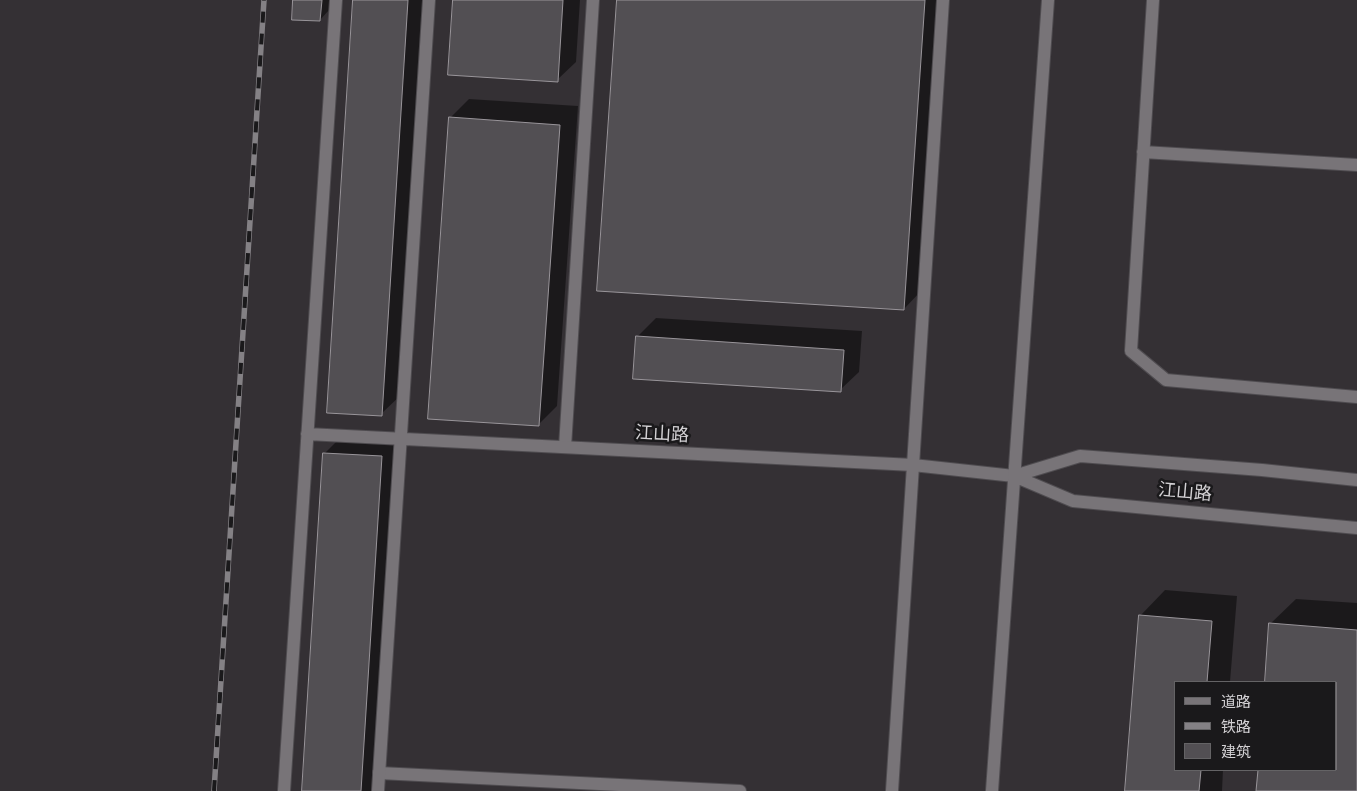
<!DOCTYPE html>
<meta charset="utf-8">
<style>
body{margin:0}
#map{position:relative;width:1357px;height:791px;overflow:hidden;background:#343034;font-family:Signika,"Noto Sans SC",sans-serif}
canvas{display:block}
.legend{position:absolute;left:1174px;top:681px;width:162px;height:90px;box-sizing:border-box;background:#1a191b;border:1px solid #646365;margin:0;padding:6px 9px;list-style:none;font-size:15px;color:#d3d1d4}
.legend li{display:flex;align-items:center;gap:10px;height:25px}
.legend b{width:25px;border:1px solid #646365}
</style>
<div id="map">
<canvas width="1357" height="791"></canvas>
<ul class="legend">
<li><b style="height:6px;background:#787478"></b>道路</li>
<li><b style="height:6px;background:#848185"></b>铁路</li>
<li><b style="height:14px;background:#524f53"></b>建筑</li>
</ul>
</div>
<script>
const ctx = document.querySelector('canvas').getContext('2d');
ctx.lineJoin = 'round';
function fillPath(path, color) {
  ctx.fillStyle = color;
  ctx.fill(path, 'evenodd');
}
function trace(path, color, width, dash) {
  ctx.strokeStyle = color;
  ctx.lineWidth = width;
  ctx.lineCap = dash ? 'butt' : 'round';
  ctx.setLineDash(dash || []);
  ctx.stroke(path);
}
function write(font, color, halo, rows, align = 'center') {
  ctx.font = font + ' Signika,"Noto Sans SC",sans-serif';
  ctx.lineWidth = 5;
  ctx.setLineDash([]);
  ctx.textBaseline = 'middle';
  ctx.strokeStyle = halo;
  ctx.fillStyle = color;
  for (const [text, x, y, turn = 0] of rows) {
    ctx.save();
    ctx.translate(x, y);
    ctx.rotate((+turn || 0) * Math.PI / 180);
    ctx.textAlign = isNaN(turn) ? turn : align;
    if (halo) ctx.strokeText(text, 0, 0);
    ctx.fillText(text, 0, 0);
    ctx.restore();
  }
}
const shadow = new Path2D(`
 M294,0H338L320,20Z
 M355,0H425L400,396L381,414Z
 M454,0H580L576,62L557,80Z
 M618,0H942L922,290L904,309Z
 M469,99L578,106L557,406L538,425L450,118Z
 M656,318L862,331L859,372L840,390L637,337Z
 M343,435L400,438L378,791H303L324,454Z
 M1165,590L1237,596L1230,682H1176V770H1223L1222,791H1126L1140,616Z
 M1296,599L1357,603V791H1257L1259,770H1336V682H1266L1270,624Z`);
const building = new Path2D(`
 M293,0H322L320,21L292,20Z
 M353,0H408L382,416L327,413Z
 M453,0H563L558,82L448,75Z
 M617,0H925L904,310L597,291Z
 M449,117L560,125L539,426L428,419Z
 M636,336L844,350L841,392L633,379Z
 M323,453L382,456L361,791H302Z
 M1139,615L1212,621L1207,682H1176V770H1201L1199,791H1125Z
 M1269,623L1357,630V791H1256L1258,770H1336V682H1265Z`);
const lane = new Path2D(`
 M1153,0L1131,351L1166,380L1357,397
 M1143,152L1357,165
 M565,447L593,0
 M379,773L740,791`);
const street = new Path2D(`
 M307,434L913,465L1014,476
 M284,791L336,0
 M378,791L429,0
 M892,791L943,0`);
const secondary = new Path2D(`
 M1014,476L1073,501L1357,528
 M1014,476L1080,456L1262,470L1357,480
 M992,791L1048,0`);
const rail = new Path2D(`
 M214,791L264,0`);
const streetNames = [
 ["江山路",662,435,3],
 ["江山路",1185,493,5]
];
fillPath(shadow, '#0007');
fillPath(building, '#524f53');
trace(building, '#99959a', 1);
trace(lane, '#4f4c50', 14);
trace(street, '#4f4c50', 14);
trace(secondary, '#4f4c50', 14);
trace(lane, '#787478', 12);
trace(street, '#787478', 12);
trace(secondary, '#787478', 12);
trace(rail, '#848185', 5.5);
trace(rail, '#1a191b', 4, [11]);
write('18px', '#d3d1d4', '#1a191b', streetNames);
</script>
